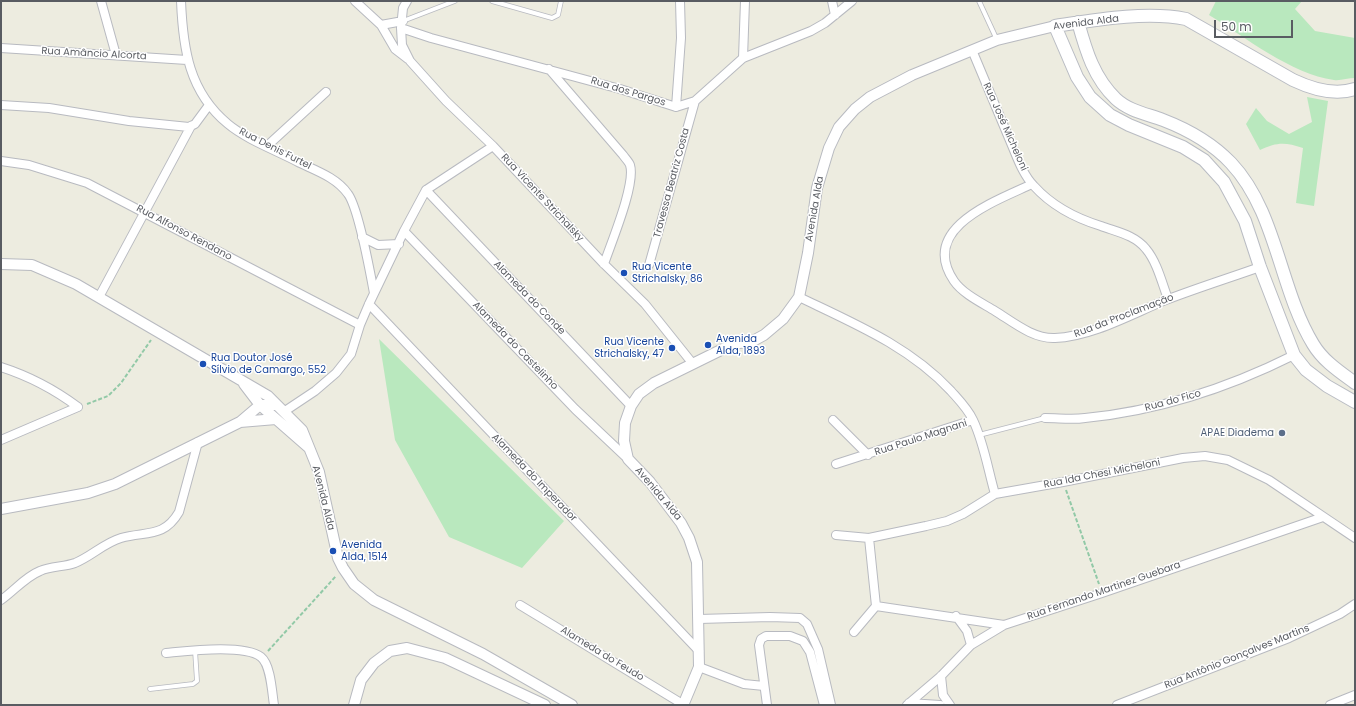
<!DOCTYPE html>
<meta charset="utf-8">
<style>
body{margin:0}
#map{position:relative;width:1356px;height:706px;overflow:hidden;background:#edece0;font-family:Poppins,sans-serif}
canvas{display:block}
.frame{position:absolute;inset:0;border:2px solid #595c62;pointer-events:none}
.scale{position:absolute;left:1214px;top:20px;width:79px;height:18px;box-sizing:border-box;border:2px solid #595c62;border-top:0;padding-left:5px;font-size:12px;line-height:14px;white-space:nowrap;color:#595c62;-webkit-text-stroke:3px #fff;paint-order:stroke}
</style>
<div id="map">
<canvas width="1356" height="706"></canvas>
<div class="frame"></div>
<div class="scale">50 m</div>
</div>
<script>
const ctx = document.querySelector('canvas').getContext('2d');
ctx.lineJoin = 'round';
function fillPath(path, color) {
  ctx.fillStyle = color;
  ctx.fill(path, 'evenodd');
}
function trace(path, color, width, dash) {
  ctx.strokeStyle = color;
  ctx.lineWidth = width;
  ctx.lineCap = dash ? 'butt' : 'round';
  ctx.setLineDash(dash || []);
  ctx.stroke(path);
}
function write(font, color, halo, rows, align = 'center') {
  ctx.font = font + ' Poppins,sans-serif';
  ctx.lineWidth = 3;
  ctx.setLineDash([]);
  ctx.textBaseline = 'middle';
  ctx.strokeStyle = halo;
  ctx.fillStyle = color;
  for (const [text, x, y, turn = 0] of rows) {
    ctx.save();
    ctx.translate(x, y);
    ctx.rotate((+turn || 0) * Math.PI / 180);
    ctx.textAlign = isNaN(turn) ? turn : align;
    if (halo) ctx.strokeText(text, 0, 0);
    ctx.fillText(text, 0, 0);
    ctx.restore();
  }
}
const green = new Path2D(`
 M1216,1H1302L1295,9L1315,31L1355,38V78C1348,78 1340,81 1334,80C1291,74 1245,37 1209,15Z
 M1307,97L1328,101L1314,206L1296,203L1303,148C1285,142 1277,142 1260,150L1246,124L1256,108L1267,121L1289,134L1312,122Z
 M379,339L564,521L522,568L449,537L395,440Z`);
const path = new Path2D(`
 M87,404L108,396L121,383L151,340
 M1066,490L1099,584
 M268,651L336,576`);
const service = new Path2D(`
 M492,1L552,18L558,15L561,1
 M979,1L997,40
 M403,21L455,1
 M979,435L1045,418
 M150,689L193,684L197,681L195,650`);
const minor = new Path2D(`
 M101,1L116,55
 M181,1C183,49 189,92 228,124C247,140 278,151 300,163C317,171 337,178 348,194C359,209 370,272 374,293
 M355,1L381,25L403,21
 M407,1L403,8L401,28L402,45L410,61L446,101L493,146L604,264L645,304L693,364
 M832,1L835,15
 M381,25L395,49L408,59
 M401,28L431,38L620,89L676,107L695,101L743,58L811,31L825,23L852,1
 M1,48L187,60
 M972,50C985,81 998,112 1011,143C1017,157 1023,175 1034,186C1052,206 1075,218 1101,226C1117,232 1135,235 1146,249C1157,262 1162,283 1168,299
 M743,58L745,1
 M549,69L623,155C625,158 629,162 630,165C636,184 611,243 604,264
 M1,105L49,108L129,121L189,127L195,124L209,105
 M676,107L681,38L680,1
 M267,146L326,92
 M1,161L29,165L87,183L360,325
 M1032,184C996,201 918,228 954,281C963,294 982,303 995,311C1013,322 1033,339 1055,338C1091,337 1132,314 1166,300C1197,288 1229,278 1260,267
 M426,190L631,406
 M404,231L575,409L628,459
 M362,237L378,245L399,244
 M649,265L695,101
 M99,297L191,126
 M799,297C853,323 909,346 951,391C959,400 968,409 973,420C984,443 988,470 995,494
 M369,304L699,651
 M1,367C29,376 54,389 78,407
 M285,411L315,391L336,373L351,354L360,325L369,304L404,231L426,190L493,146
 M1045,418C1059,418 1072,420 1085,418C1158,411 1228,388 1294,355
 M833,420L868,455
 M1,440L78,407
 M836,464L973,420
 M836,535L869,538L926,526L947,521L963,514L995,494L1063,482L1183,458L1205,456L1228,460L1269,480L1355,538
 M1,600C14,591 25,577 40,571C51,566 64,567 75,563C92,556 104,543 121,538C146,531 164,538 179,512L198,442
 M520,605L684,705
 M876,606L1004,625
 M956,616L967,631L971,645
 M699,619L770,617L800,618L807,624L818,649L831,705
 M854,632L876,606L869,538
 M166,653C188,651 244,644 261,657C271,665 272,693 274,705
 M699,667L744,684L764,686
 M941,676L943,695L950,705
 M909,703L940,705
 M767,705L759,645L761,639L766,636H790L803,641L810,652L824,705
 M907,705L941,676L971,645L1004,625L1102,593L1323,517
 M1117,705L1289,638L1340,614L1355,604
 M1330,705L1355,695`);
const tertiary = new Path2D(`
 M1,264L32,265L76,284L268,396L302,430L319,472L338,558L343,568L354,584L374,600L483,654L572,705
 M244,384L260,405L308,447
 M240,422L276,419
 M1,509L88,493L115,484L240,422L260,405H277
 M354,705L361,680L374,663L390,651L407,648L445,658L545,705
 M680,705L684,703L699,667L697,562L689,538L681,523L650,482L628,459L624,441L625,423L631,406L639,394L654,383L727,347L739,343L751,342L764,335L783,319L799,297L808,253L817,188L829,148L839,127L855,109L870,97L912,75L997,40L1055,26`);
const secondary = new Path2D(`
 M1078,22C1086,51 1094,78 1116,99C1129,111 1147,114 1163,120C1189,130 1212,143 1231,163C1277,212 1279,288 1313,344C1323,361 1340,372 1355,383
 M1355,89C1334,96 1312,89 1293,80L1186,19C1146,11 1095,20 1055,26L1077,77L1090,97L1110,115L1129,125L1183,147L1204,160L1224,182L1245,221L1260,267L1294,355L1306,370L1327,386L1355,402`);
const markers = [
 [624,273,4,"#1a4fb4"],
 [708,345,4,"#1a4fb4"],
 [672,348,4,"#1a4fb4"],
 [203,364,4,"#1a4fb4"],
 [1282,433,4,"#5c6f8a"],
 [333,551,4,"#1a4fb4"]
];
const streetNames = [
 ["Avenida Alda",1086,23,-7],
 ["Rua Amâncio Alcorta",94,54,3],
 ["Rua dos Pargos",628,92,17],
 ["Rua José Micheloni",1005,127,66],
 ["Rua Denis Furtel",275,149,27],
 ["Travessa Beatriz Costa",672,183,-75],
 ["Rua Vicente Strichalsky",542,198,47],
 ["Avenida Alda",815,209,-80],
 ["Rua Alfonso Rendano",184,233,28],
 ["Alameda do Conde",529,298,46],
 ["Rua da Proclamação",1124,316,-21],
 ["Alameda do Castelinho",515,346,46],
 ["Rua do Fico",1173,401,-15],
 ["Rua Paulo Magnani",921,438,-18],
 ["Rua Ida Chesi Micheloni",1102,474,-11],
 ["Alameda do Imperador",534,478,46],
 ["Avenida Alda",658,494,50],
 ["Avenida Alda",323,498,76],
 ["Rua Fernando Martinez Guebara",1104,591,-19],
 ["Alameda do Feudo",602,654,31],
 ["Rua Antônio Gonçalves Martins",1237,657,-22]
];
const transitNames = [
 ["Rua Vicente",632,267],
 ["Strichalsky, 86",632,279],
 ["Avenida",716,339],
 ["Alda, 1893",716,351],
 ["Rua Vicente",664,342,"right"],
 ["Strichalsky, 47",664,354,"right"],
 ["Rua Doutor José",211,358],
 ["Sílvio de Camargo, 552",211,370],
 ["Avenida",341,545],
 ["Alda, 1514",341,557]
];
const serviceNames = [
 ["APAE Diadema",1274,433]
];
fillPath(green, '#b9e8be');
trace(service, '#b8bac0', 5.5);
trace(minor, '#b8bac0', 10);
trace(tertiary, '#b8bac0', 12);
trace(secondary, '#b9bcc3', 14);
trace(path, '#92c9a7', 2, [4, 2]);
trace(service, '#fff', 4);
trace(minor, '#fff', 8);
trace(tertiary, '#fff', 10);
trace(secondary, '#fff', 12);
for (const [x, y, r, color] of markers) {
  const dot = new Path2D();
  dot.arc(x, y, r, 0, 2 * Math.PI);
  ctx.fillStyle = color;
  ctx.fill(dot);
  trace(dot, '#fff', 1.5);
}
write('10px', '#595c62', '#fff', streetNames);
write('10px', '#164399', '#fff', transitNames, 'left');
write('10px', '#4e5e75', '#fff', serviceNames, 'right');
</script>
